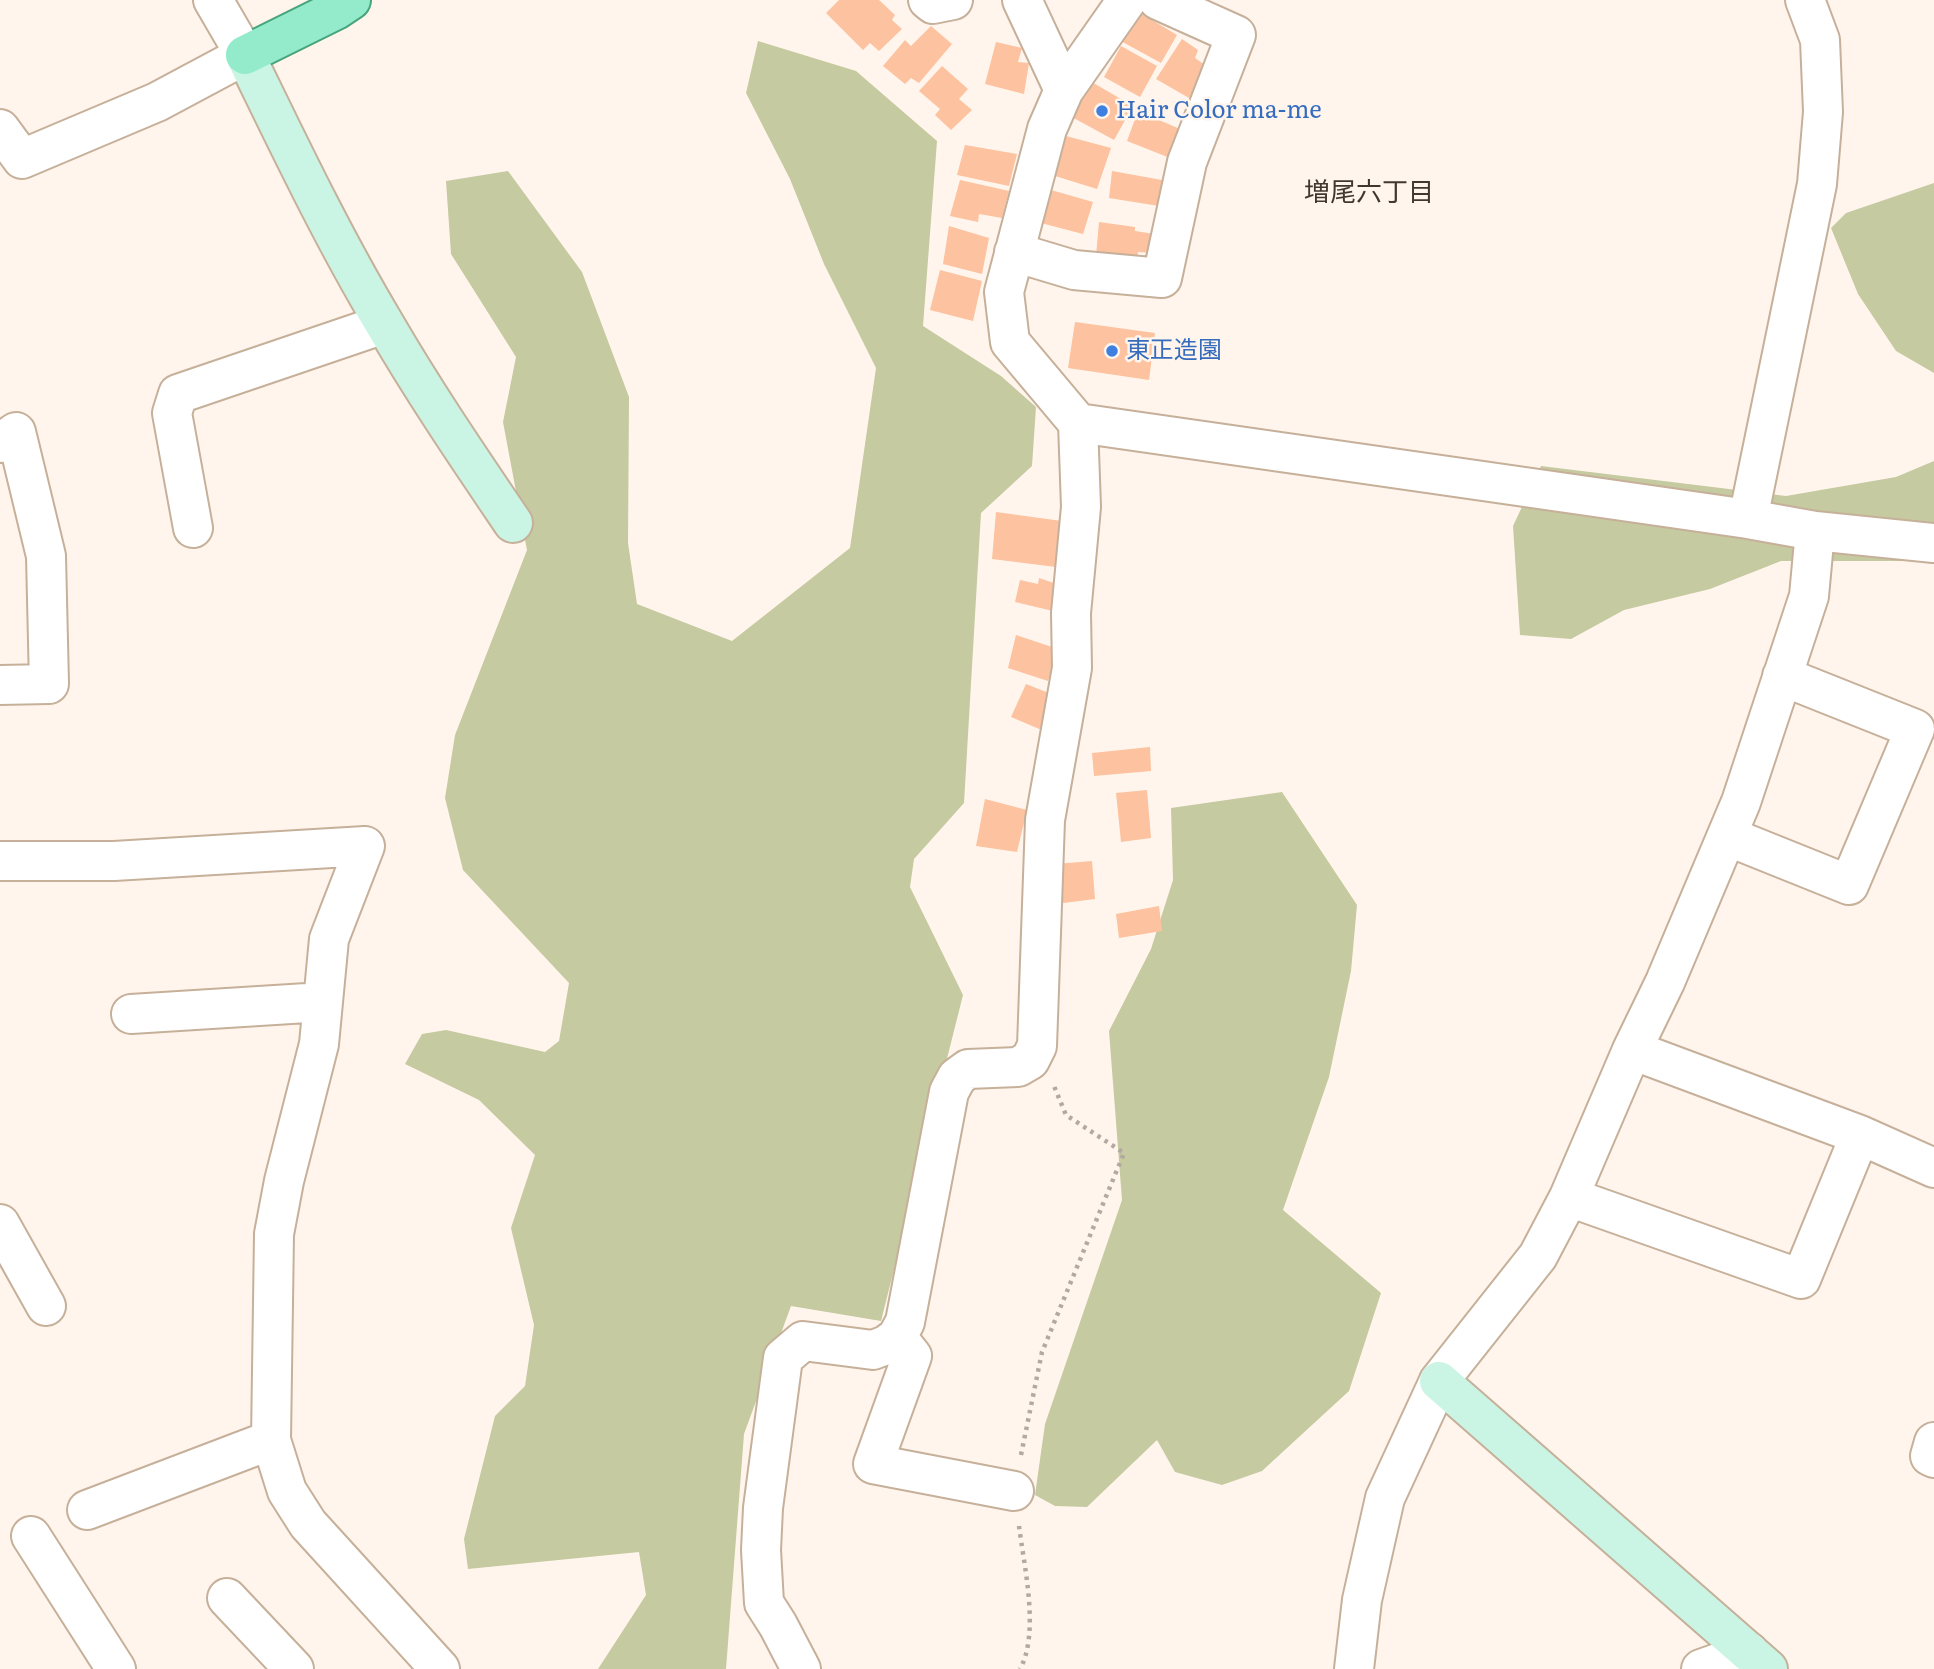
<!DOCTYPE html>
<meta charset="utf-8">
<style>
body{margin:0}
canvas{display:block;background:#fff5ec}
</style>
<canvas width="1934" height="1669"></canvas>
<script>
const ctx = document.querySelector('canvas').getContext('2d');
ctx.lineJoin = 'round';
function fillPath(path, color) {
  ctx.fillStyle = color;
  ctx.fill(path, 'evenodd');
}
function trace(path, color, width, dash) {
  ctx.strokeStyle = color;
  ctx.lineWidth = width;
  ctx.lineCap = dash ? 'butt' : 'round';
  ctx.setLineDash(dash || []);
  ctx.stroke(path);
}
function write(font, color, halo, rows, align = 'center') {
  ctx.font = font + ' Literata,"Noto Sans JP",serif';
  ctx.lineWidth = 5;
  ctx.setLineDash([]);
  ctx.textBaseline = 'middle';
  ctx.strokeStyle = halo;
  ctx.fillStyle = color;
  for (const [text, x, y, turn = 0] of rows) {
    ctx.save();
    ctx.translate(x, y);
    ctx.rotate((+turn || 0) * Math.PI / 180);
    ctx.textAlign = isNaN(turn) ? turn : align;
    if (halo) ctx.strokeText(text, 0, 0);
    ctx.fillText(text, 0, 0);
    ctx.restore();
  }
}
const green = new Path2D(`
 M758,41L856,71L937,141L923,326L1001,376L1036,407L1032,466L981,513L964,803L914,859L910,887L963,995L881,1321L791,1306L744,1434L726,1669H598L646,1595L639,1552L468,1569L464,1539L495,1416L525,1386L534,1325L511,1228L535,1155L479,1100L405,1064L422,1034L446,1030L545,1052L559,1041L569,983L463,870L445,798L455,735L527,550L503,422L516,357L451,254L446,181L508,171L582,272L629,397L628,543L637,604L732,641L850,548L876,368L824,264L790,179L746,93Z
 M1934,183V373L1896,351L1858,294L1831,228L1846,213Z
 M1934,461V564L1913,561H1781L1710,589L1624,610L1571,639L1520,635L1513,526L1541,466L1786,496L1896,477Z
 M1282,792L1357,905L1351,971L1329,1077L1283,1210L1381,1293L1349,1391L1262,1471L1222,1485L1175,1472L1157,1440L1087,1507L1055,1506L1035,1495L1045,1424L1122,1200L1109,1031L1151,949L1173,880L1171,808Z`);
const building = new Path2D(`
 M839,0H879L895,15L892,20L902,29L879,51L870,43L863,50L826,13Z
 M1137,11L1177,35L1161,63L1119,40Z
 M931,26L952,44L919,83L911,78L905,84L883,66L905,40L911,46Z
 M1182,39L1198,50L1195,58L1208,67L1189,98L1156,79Z
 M996,42L1022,48L1018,62L1029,63L1024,94L985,84Z
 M1121,46L1157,66L1140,97L1104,77Z
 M942,66L968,89L959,99L972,110L951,130L935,115L940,109L919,91Z
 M1090,81L1133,106L1114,140L1070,116Z
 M1138,111L1180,129L1170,158L1127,141Z
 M1066,136L1111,148L1097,189L1052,175Z
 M965,145L1017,154L1009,186L957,175Z
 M1112,171L1162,180L1159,206L1109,198Z
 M960,180L1009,191L1002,218L979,214L978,222L950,216Z
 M1051,190L1093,202L1083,234L1041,223Z
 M1099,222L1135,227V231L1154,234L1152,253L1138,252L1137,260L1096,256Z
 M949,226L989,238L982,274L943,264Z
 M940,270L982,281L973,321L930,310Z
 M1075,322L1155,333L1149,380L1068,368Z
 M996,512L1069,522L1064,568L992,559Z
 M1039,578L1057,584L1053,611L1015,602L1020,580L1038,584Z
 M1016,635L1058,649L1048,681L1008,668Z
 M1026,684L1059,697L1044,731L1011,717Z
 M1150,747L1151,771L1094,776L1092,753Z
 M1147,790L1151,838L1121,842L1116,793Z
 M985,799L1027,810L1017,852L976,846Z
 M1092,861L1095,899L1056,904V864Z
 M1159,906L1162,931L1119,938L1116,914Z`);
const path = new Path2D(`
 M1021,1455L1042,1352L1124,1153L1066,1115L1054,1086
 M1019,1526C1024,1566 1040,1633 1020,1669`);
const street = new Path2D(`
 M928,0L933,4L953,0
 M1022,0L1064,90
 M0,129L22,159L157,102L245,55L213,0
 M1014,252L1074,270L1162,278L1187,162L1236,35L1158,0
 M1078,423L1748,519L1815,531L1934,543
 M0,443L16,432L46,556L49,684L0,685
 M1748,519L1817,184L1823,112L1820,40L1805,0
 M193,528L172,413L178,394L384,324
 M1727,836L1849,885L1915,729L1782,676
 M0,861H114L365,846L329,939L319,1044L284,1181L274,1234L271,1440L87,1510
 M131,1014L323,1002
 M1860,1135L1934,1168
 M1569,1197L1801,1279L1860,1135L1632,1050
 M0,1224L46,1306
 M897,1337L912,1356L873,1464L1014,1491
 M271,1440L287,1491L308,1524L440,1669
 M1934,1442L1930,1456L1934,1458
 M31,1536L116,1669
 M227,1598L294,1669
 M801,1669L778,1625L764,1603L761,1550L763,1508L783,1358L803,1341L873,1350L886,1345L897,1337L905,1322L949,1092L957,1077L968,1069L1018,1067L1030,1060L1037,1046L1045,820L1072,668L1071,613L1081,507L1078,423L1010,342L1004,292L1047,129L1064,90L1127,0
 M1354,1669L1362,1600L1385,1498L1439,1381L1538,1256L1569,1197L1632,1050L1665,982L1741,802L1809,596L1815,531
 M1701,1669L1749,1652`);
const secondary = new Path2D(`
 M245,55C289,145 332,236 384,323C424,392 469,458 513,523
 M1439,1381L1768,1669`);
const primary = new Path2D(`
 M245,55L336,10L351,0`);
const markers = [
 [1102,111,7,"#3f7fe0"],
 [1112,351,7,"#3f7fe0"]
];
const shopNames = [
 ["Hair Color ma-me",1116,111],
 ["東正造園",1126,351]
];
const neighbourhoodNames = [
 ["増尾六丁目",1369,193]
];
fillPath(green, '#c5caa0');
fillPath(building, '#fdc29f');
trace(street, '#c6b09a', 42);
trace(secondary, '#c6b09a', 42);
trace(primary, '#48a47d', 42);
trace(path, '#b3a9a0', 4.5, [3.5, 5]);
trace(street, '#fff', 38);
trace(secondary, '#caf5e5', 38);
trace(primary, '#94ebcb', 38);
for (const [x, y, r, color] of markers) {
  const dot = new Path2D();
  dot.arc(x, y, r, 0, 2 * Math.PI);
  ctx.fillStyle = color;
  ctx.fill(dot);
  trace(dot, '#fff5ec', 2.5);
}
write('24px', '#366cbe', '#fff5ec', shopNames, 'left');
write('26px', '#40372e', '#fff5ec', neighbourhoodNames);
</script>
